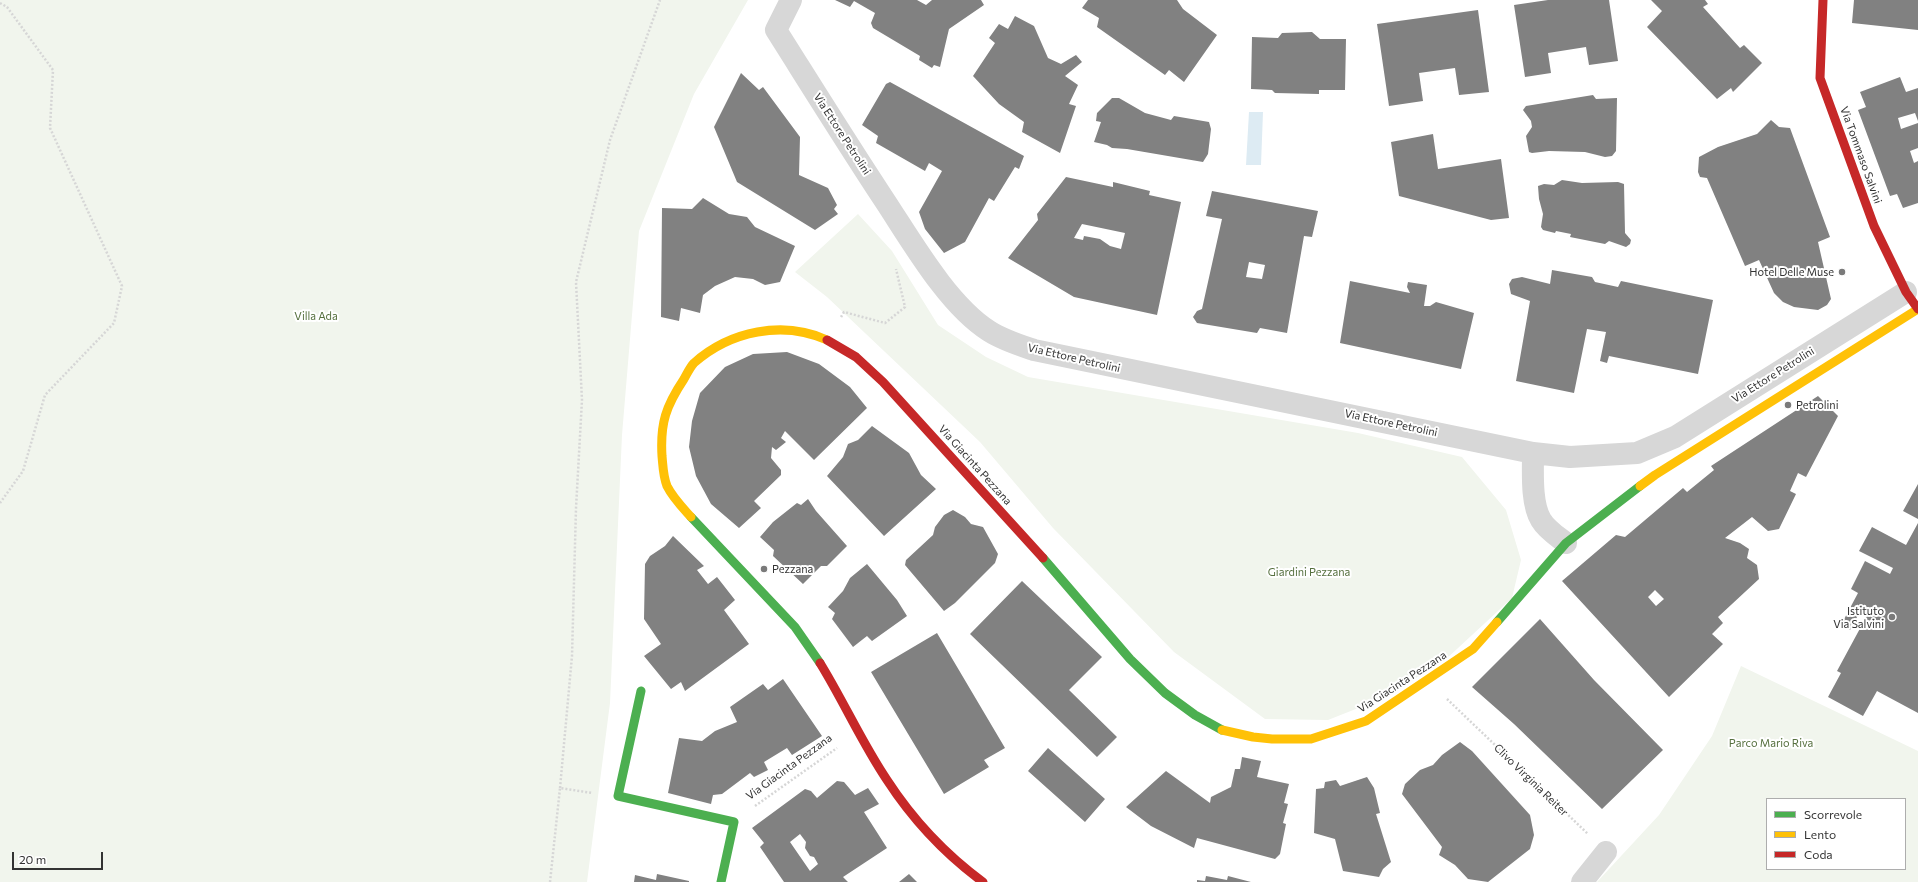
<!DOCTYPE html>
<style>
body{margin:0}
#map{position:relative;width:1918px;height:882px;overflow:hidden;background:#fff;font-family:Commissioner,sans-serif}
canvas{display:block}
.legend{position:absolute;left:1766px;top:798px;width:140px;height:72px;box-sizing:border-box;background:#fff;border:1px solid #adadad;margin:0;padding:5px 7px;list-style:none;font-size:12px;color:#333}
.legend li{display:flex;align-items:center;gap:8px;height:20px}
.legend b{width:20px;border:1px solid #adadad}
.scale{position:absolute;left:12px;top:852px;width:91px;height:18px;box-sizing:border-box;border:2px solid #333;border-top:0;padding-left:5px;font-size:12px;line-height:14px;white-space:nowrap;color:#333;-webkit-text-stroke:3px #fff;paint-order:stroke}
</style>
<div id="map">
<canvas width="1918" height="882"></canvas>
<ul class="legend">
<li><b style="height:5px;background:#4caf50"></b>Scorrevole</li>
<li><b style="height:5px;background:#ffc107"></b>Lento</li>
<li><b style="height:5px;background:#c62828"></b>Coda</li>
</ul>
<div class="scale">20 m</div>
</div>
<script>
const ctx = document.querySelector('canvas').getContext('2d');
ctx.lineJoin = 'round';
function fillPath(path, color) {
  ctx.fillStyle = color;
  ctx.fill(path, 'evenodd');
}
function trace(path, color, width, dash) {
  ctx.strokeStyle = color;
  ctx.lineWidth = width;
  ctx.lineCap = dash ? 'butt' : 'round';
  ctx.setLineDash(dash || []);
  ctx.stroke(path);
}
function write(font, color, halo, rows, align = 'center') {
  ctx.font = font + ' Commissioner,sans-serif';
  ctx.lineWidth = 4;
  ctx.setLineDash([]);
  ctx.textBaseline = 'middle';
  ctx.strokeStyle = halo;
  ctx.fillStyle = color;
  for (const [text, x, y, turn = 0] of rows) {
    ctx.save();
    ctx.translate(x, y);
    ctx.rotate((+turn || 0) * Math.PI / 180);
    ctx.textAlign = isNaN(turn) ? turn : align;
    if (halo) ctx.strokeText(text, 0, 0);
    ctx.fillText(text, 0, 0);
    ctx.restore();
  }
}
const green = new Path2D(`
 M0,0H748L694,94L639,231L622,435L610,703L587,882H0Z
 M858,214L892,251L938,325L986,357L1028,377L1358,433L1462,457L1506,510L1521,560L1512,598L1444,661L1381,699L1328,720L1265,719L1174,652L1053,528L980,442L827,297L795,272Z
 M1741,666L1918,751V882H1597L1659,815L1712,736ZM1767,799H1905V869H1767Z`);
const water = new Path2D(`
 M1249,112H1263L1261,165H1246Z`);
const building = new Path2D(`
 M835,0H917L926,5L932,0H981L984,5L949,29L940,67L934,65L932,68L919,60L920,56L873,28L871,23L875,13L854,1L850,7Z
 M1088,0H1177L1183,9L1217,35L1184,82L1169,70L1165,75L1097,27L1099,18L1082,8Z
 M1548,0H1609L1618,61L1589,65L1586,47L1548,53L1551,73L1525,77L1514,5Z
 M1651,0H1705L1708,4L1703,7L1740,48L1744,45L1762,63L1733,92L1731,88L1717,99L1647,27L1662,11Z
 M1854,0H1918V30L1852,23Z
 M1478,10L1489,92L1459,95L1455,68L1419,73L1423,101L1389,106L1377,24Z
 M1015,16L1034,26L1048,58L1061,64L1076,55L1082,62L1065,76L1078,85L1069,104L1076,106L1060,153L1022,132L1024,122L999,104L973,76L995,43L989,38L999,24L1008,29Z
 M1312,32L1320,39H1346L1345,90H1319V94L1275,93L1272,90L1251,89L1252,37L1278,38L1282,33Z
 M741,73L759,90L763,87L800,137L799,175L828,188L837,205L834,209L838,214L815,230L737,182L714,127Z
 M1900,77L1906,92L1918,88V121L1915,113L1898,118L1901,129L1918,123V148L1910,151L1914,163L1918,161V203L1903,208L1897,194L1890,196L1858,110L1866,107L1860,92Z
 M890,82L1024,156L1019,169L1015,167L994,201L989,198L965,242L944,253L925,229L919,212L942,171L929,163L925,171L876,143L878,136L862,125L886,84Z
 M1593,95L1596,99L1617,98L1616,151L1612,156L1605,157L1585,152L1549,151L1532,153L1529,152L1526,136L1532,127L1531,121L1523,110L1526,106Z
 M1112,98H1119L1145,113L1171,120L1174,116L1209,122L1211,129L1208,154L1203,162L1127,149L1112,148L1107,145L1094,142L1101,122L1096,121L1097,113Z
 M1771,120L1779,127L1790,128L1830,237L1818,242L1831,299L1827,305L1818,310L1794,307L1783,302L1774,293L1759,260L1745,266L1707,178L1700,177L1698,172L1699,157L1718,147L1757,134Z
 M1433,134L1438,169L1501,159L1509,218L1491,220L1399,196L1391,142Z
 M1066,177L1113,187V182L1150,191L1149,195L1181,202L1157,315L1074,297L1008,258L1038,220L1037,214ZM1082,224L1125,233L1121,249L1110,246L1100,239L1084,236L1083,240L1074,238Z
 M1562,180L1582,183L1618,182L1624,184L1625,233L1631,240L1630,244L1626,247L1609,241L1605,244L1570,237L1571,234L1556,231L1555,233L1543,230L1541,227L1543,214L1539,199L1538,186L1544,184L1554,185Z
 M1212,191L1318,211L1312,237L1304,236L1287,333L1260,328L1257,333L1197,323L1193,317L1197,311L1202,309L1222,219L1206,216ZM1249,262L1265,265L1262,279L1246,277Z
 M703,198L729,214L747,217L755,227L795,246L780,282L765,285L753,279L735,277L715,286L703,295L700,313L681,308L679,321L661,317L662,208L692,209Z
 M1552,270L1592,277L1595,282L1618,287L1621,281L1713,300L1698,374L1609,356L1607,363L1600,361L1606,332L1587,329L1574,393L1516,381L1530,301L1511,294L1509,284L1512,279L1522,277L1550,284Z
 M1350,281L1410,293L1407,287L1408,282L1427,285L1424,306H1430L1436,302L1474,313L1461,369L1340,343Z
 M787,352L819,364L850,387L867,408L814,460L785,431L781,438L786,442L776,450L772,447L771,458L781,470V475L754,501L761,508L739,528L711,504L696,476L689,447L692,421L700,393L725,367L753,354Z
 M1818,396L1838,416L1806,477L1798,473L1790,491L1796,494L1779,529L1768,531L1752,517L1725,538L1740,543L1749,549L1747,558L1757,565L1759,579L1718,617L1723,623L1712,634L1723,644L1669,697L1562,581L1616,535L1625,537L1683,488L1687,492L1714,470L1711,466ZM1655,590L1664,599L1656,606L1648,597Z
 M872,426L909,453L921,475L936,489L884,536L827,476L843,457L848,444L858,440Z
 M1918,484V519L1903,511Z
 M808,499L816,511L847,546L827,566H821L803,584L773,556L774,550L760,537L773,522L797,503L801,505Z
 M953,510L965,517L971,524L983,527L998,554L995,563L955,603L944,611L905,565L906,560L933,535L935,527L944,515Z
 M1918,523V713L1877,691L1863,716L1828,697L1841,673L1837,671L1870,610L1863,606L1850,630L1841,625L1858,593L1851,589L1865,561L1890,574L1893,568L1859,551L1872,527L1906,545Z
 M673,536L704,566L697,570L708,584L717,577L735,600L724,610L749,644L685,691L681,682L671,689L644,656L661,644L644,619L645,564L650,556L665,546Z
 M867,564L897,600L907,616L872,641L867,636L853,647L832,619L835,613L828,607L843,591L850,578Z
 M1022,581L1102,657L1069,690L1117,737L1097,757L970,634Z
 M1540,619L1594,680L1663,750L1602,809L1514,724L1472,687Z
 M937,633L1005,748L984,760L989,767L944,794L871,672Z
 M783,679L822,736L792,755L787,748L764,762L768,770L754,777L750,773L722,794L713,795L711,804L668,793L679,738L702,741L715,731L737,722L730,707L763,684L768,690Z
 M1460,742L1472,751L1530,815L1534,835L1530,849L1488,882L1468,879L1455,865L1439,855L1442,847L1402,794L1405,784L1420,770L1433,765L1442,755Z
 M1048,748L1105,799L1085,822L1028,771Z
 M1242,757L1261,761L1257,777L1289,784L1284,803L1288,804L1283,823L1286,824L1280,854L1275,859L1197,838L1194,848L1151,826L1126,807L1166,771L1210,803L1211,797L1231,787L1235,769H1240Z
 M1367,777L1374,788L1380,813L1376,814L1391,862L1383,869L1379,877L1343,871L1335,839L1314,833L1316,789L1324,788L1325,782L1336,780L1340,786Z
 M837,781L844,782L855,795L868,788L879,804L864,812L887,848L843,877L848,882H784L760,847L764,843L752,828L805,789L811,791L817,798ZM800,834L806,842L805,848L810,856L814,857L818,864L810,871L790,842Z
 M657,874L689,881V882H634L635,875L656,880Z
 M909,874L917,882H899Z
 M1206,876L1227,880L1228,876L1251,882H1197V880L1205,881Z`);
const path = new Path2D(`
 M0,3L7,7L53,70L50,128L122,286L114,323L45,395L23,471L0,503
 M841,317L844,312L885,323L905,307L896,269
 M1447,699L1588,834
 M560,788L572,656L576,508L582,400L576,282L610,140L660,0
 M755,806L837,748
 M550,882L560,788L592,793`);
const street = new Path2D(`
 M791,0L776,30C812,87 848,145 885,201C912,242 948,305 989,331C1003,340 1019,345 1034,350L1533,453L1570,457L1637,453L1675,437L1906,292
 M1533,453C1533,472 1531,504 1541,520C1547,530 1557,536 1566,543
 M1582,882L1606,852`);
const fast = new Path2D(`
 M691,517L795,627L820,663
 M1043,558L1130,659L1165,693L1195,715L1222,730
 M1497,622L1566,543L1640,486
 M641,691L618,796L734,822L721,882`);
const slow = new Path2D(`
 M1640,486L1655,475L1918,309
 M691,517C682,507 673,498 667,486C663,476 663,466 662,456C660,423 666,406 684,379C687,374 690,367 694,363C730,331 783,320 827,340
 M1222,730L1253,737L1272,739H1311L1366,721L1473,649L1497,622`);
const jam = new Path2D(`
 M1823,0L1820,78L1874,226L1906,292L1918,309
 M827,340L856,357L883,382L1043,558
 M820,663C844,702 862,743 887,780C913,820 945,854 983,882`);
const markers = [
 [1842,272,4,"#7a7a7a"],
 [1788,405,4,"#7a7a7a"],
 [764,569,4,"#7a7a7a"],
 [1892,617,4,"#7a7a7a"]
];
const streetNames = [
 ["Via Ettore Petrolini",842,134,57],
 ["Via Tommaso Salvini",1861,155,70],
 ["Via Ettore Petrolini",1074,358,13],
 ["Via Ettore Petrolini",1773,375,-32],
 ["Via Ettore Petrolini",1391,423,12],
 ["Via Giacinta Pezzana",975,465,48],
 ["Via Giacinta Pezzana",1402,682,-33],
 ["Via Giacinta Pezzana",789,767,-36],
 ["Clivo Virginia Reiter",1531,780,44]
];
const poiNames = [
 ["Hotel Delle Muse",1834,272],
 ["Petrolini",1796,405,"left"],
 ["Pezzana",772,569,"left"],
 ["Istituto",1884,611],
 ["Via Salvini",1884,624]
];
const parkNames = [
 ["Villa Ada",316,316],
 ["Giardini Pezzana",1309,572],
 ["Parco Mario Riva",1771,743]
];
fillPath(green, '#f1f5ed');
fillPath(water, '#ddebf3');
fillPath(building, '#818181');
trace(path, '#d6d6d6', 2.5, [2, 2]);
trace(street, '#d7d7d7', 22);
trace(fast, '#4caf50', 9);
trace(slow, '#ffc107', 9);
trace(jam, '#c62828', 9);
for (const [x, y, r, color] of markers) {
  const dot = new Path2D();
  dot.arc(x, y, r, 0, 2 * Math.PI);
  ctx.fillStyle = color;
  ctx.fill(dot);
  trace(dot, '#fff', 1.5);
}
write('11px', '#333', '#fff', streetNames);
write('11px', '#333', '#fff', poiNames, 'right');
write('11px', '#56703f', '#fff', parkNames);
</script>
